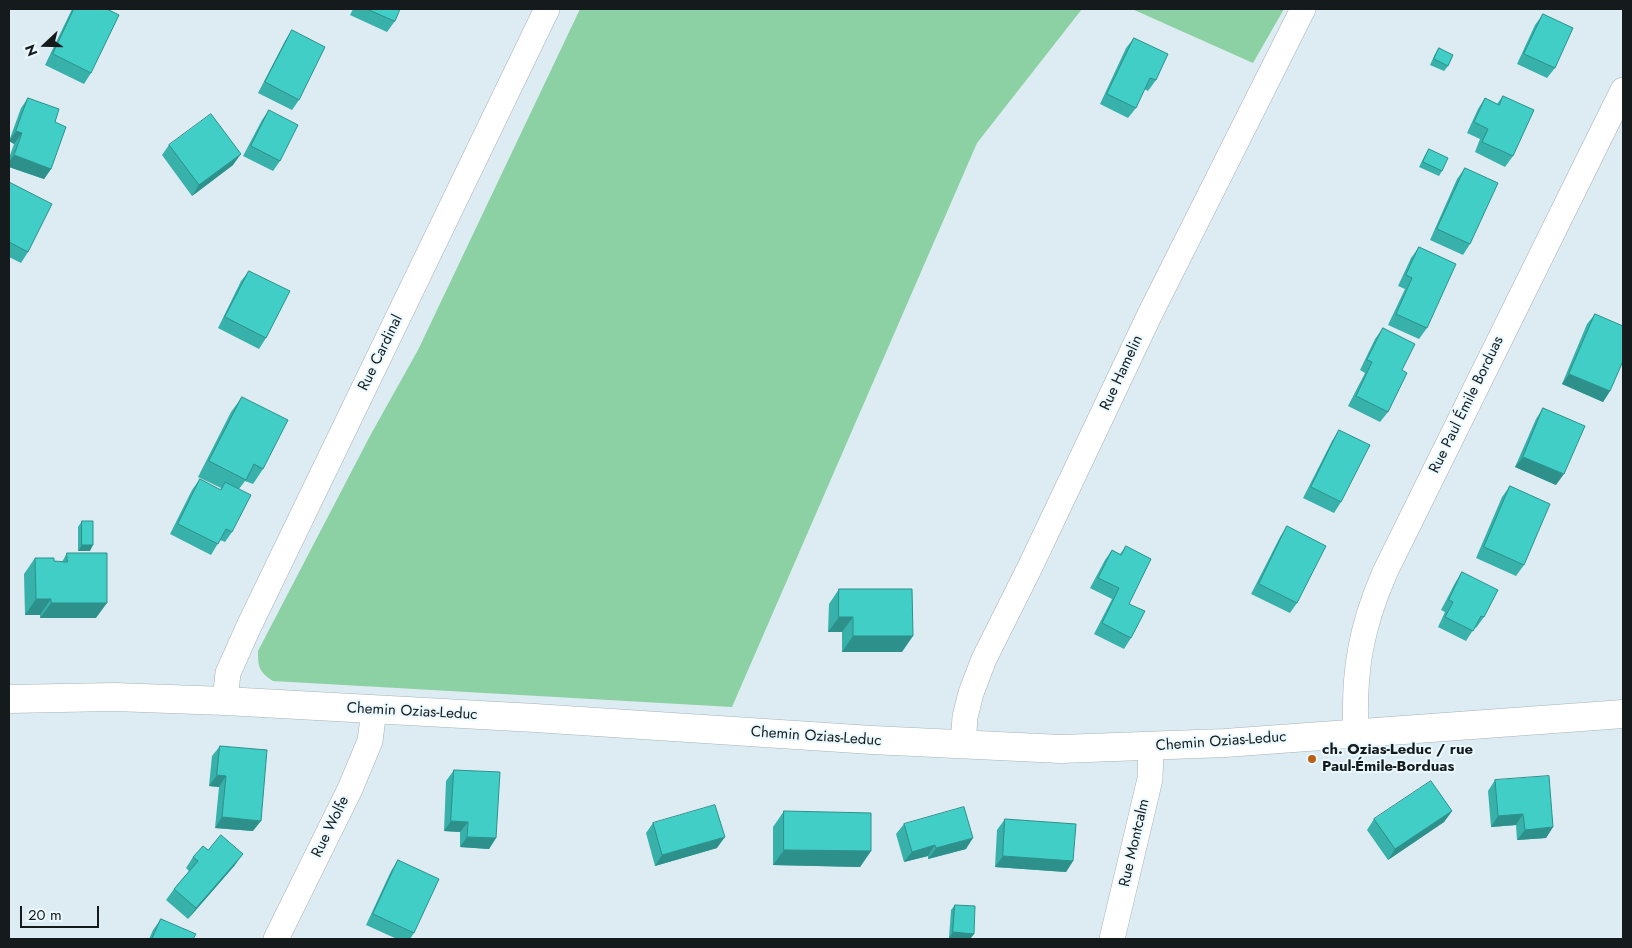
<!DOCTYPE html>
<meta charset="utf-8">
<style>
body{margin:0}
#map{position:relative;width:1632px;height:948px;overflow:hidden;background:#ddecf2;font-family:Jost,sans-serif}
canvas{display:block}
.frame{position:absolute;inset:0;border:10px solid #151a1c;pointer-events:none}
.north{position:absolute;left:20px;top:20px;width:50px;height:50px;-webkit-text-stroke:4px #eaf9ff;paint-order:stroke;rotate:249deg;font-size:14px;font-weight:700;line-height:20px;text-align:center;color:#151a1c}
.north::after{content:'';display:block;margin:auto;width:18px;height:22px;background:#151a1c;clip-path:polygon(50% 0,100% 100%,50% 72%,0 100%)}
.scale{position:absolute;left:20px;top:906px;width:79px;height:22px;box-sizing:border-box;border:2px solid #151a1c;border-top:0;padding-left:6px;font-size:15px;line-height:18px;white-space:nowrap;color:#151a1c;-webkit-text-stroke:4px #eaf9ff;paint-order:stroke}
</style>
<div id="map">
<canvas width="1632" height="948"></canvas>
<div class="frame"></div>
<div class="north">N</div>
<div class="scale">20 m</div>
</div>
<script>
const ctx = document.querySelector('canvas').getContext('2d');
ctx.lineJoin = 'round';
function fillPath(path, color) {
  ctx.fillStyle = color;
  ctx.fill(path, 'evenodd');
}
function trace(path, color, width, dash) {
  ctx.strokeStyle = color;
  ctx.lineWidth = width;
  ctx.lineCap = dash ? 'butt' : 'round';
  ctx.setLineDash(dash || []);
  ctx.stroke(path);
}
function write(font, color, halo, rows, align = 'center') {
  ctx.font = font + ' Jost,sans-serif';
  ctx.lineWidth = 4;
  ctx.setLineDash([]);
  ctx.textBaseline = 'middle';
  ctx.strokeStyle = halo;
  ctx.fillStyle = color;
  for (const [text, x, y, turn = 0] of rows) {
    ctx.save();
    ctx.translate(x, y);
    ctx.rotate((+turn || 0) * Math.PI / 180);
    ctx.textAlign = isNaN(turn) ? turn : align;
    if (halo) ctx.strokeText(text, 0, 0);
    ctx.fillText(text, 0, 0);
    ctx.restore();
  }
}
const green = new Path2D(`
 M580,9H1082L977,143L732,707L273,681C259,672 258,667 258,651L371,434L418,350Z
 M1132,9H1284L1253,63Z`);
const minor = new Path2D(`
 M225,701L228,673L249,626L547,9
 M1356,733C1353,672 1361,627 1385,572L1623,90
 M963,745L965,717L971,693L984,659L1031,565L1150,314L1303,9
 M276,939L350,789L370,741L374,710
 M1112,939L1150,779L1151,747`);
const tertiary = new Path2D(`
 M9,699L114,697L225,701L535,718L872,740L1061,749L1225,743L1623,714`);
const wall = new Path2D(`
 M72,9H107L91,73L84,84L45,65Z
 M353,9H400L395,21L387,32L350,15Z
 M1543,14L1555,68L1547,78L1517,64L1535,25Z
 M292,30L299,100L292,110L258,93L285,41Z
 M1134,38L1156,80L1148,91L1144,89L1136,108L1128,118L1100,104L1126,48Z
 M1439,48L1448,66L1444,71L1430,65L1435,54Z
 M1503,96L1513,156L1505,167L1475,152L1480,139L1467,133L1478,109L1485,98L1497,104Z
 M28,98L55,122L51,169L44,179L9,167V158L14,144L9,141L21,108Z
 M269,110L280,161L273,171L243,156L262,120Z
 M169,145L233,165L192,196L162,155Z
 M1429,149L1442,171L1439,176L1419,167L1425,155Z
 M1465,168L1470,244L1463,255L1430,240L1457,179Z
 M9,182L28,252L21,263L9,257Z
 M1419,247L1427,328L1419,339L1388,325L1405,289L1398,286L1411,258Z
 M249,271L266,338L259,349L218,328L241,281Z
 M1595,314L1610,391L1603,402L1562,384L1587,324Z
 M1383,328L1402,370L1388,412L1380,422L1348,406L1365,373L1360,370L1375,339Z
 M242,397L263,469L253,484L245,481L239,489L232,532L225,542L220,540L211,555L170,534L192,490L200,479L220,490L221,488L198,477L231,412Z
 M1543,408L1556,485L1515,467L1536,419Z
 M1339,430L1341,502L1334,513L1303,498L1332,441Z
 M1510,486L1524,565L1516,576L1476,558L1502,497Z
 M82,521L90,551H78V527Z
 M1287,526L1297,603L1290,613L1251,594L1280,537Z
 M1126,546L1131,638L1124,649L1094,634L1112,599L1090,588L1105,560L1112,550L1120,554Z
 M67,553L96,618H40V615H25L24,574L35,558L54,561L62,562Z
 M1462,572L1484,617L1476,628L1475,627L1466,641L1438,627L1445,612L1441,610L1455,583Z
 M839,589L902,652H842V632H828L829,604Z
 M220,746L253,831L215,828L219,787L209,786L212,756Z
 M454,770L496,838L489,849L460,847V832L444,831L446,781Z
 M1495,780L1553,827L1546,838L1517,840L1516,825L1491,827L1488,791Z
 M784,811L871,851L860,867L773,865V827Z
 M1452,811L1444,822L1388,860L1367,830L1374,819Z
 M1005,819L1073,861L1066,872L995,867L997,830Z
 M653,823L717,848L655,866L646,833Z
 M904,824L966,849L928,859V856L904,862L896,834Z
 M208,850L235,865L188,919L166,900L174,889L189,871L186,868L193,857Z
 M398,860L414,933L410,939H397L366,925L391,871Z
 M955,905L974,934L970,939L949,938L951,910Z
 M161,919L193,939H149L153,930Z`);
const shadedWall = new Path2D(`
 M16,131L22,133L14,144L9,141Z
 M241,154L233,165L192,196L199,185Z
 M14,155L51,169L44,179L9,167V162Z
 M1569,374L1610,391L1603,402L1562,384Z
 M1523,457L1564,474L1556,485L1515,467Z
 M82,545H93L90,551H78Z
 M36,599H51L40,615H25Z
 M51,603H107L96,618H40Z
 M839,617H853L842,632H828Z
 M853,636H913L902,652H842Z
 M217,775L226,776L219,787L209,786Z
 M1452,811L1444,822L1388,860L1395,849Z
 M1523,814L1516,825L1491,827L1498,816Z
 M222,817L261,821L253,831L215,828Z
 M451,821L468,822L460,832L444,831Z
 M1553,827L1546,838L1517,840L1525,830Z
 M467,837L496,838L489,849L460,847Z
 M725,837L717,848L655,866L662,855Z
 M973,838L966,849L928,859L936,848Z
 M935,845L928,856L904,862L912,852Z
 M784,850L871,851L860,867L773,865Z
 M243,854L235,865L188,919L196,908Z
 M1003,856L1073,861L1066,872L995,867Z
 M953,932L974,934L970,939L949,938Z`);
const building = new Path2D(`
 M74,9H107L119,15L91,73L53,54Z
 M367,9H400L395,21Z
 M1543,14L1573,28L1555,68L1524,54Z
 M292,30L325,47L299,100L265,82Z
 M1134,38L1168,54L1156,80L1150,78L1136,108L1107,94Z
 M1439,48L1453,55L1448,66L1434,59Z
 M1503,96L1534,110L1513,156L1482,142L1488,129L1474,122L1485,98L1499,105Z
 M28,98L59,109L55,122L66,127L51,169L14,155L22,133L16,131Z
 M269,110L298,125L280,161L251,146Z
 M211,114L241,154L199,185L169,145Z
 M1429,149L1448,158L1442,171L1423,162Z
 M1465,168L1498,183L1470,244L1437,229Z
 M9,182L52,204L28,252L9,242Z
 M1419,247L1456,264L1427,328L1396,314L1412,278L1406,275Z
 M249,271L290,291L266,338L225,317Z
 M1595,314L1623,326V361L1610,391L1569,374Z
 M1383,328L1415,344L1402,370L1407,373L1388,412L1356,396L1372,362L1367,360Z
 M242,397L288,420L263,469L254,464L246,480L209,461Z
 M1543,408L1585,426L1564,474L1523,457Z
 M1339,430L1370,445L1341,502L1311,487Z
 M200,479L221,490L225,482L251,495L232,532L226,529L218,544L178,524Z
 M1510,486L1550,504L1524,565L1484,547Z
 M82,521H93V545H82Z
 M1287,526L1326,546L1297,603L1259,584Z
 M1126,546L1151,559L1129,604L1145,611L1131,638L1102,623L1119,588L1098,578L1112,550L1121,555Z
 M67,553H107V603H51V599H36L35,558H54V561L67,562Z
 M1462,572L1498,590L1484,617L1481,616L1473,631L1445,617L1453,602L1449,600Z
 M839,589H912L913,636H853V617H839Z
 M220,746L267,750L261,821L222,817L226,776L217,775Z
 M454,770L500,772L496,838L467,837L468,822L451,821Z
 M1549,776L1553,827L1525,830L1523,814L1498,816L1495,780Z
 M1431,781L1452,811L1395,849L1374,819Z
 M715,805L725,837L662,855L653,823Z
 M964,807L973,838L936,848L935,845L912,852L904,824Z
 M784,811L871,813V851L784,850Z
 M1005,819L1076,824L1073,861L1003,856Z
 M221,835L243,854L196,908L174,889L198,861L193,857L203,846L208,850Z
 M398,860L439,879L414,933L373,914Z
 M955,905L975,906L974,934L953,932Z
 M161,919L196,934L193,939H152Z`);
const markers = [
 [1312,759,5,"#be6014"]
];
const streetNames = [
 ["Rue Cardinal",381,353,-64],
 ["Rue Hamelin",1122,373,-65],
 ["Rue Paul Émile Borduas",1467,405,-64],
 ["Chemin Ozias-Leduc",412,712,3],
 ["Chemin Ozias-Leduc",816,737,4],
 ["Chemin Ozias-Leduc",1221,742,-4],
 ["Rue Wolfe",331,827,-64],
 ["Rue Montcalm",1135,843,-77]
];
const poiNames = [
 ["ch. Ozias-Leduc / rue",1322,750],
 ["Paul-Émile-Borduas",1322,767]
];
fillPath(green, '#8bd1a3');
trace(minor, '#a4b2b8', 26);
trace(tertiary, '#a4b2b8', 29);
trace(minor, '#fff', 25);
trace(tertiary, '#fff', 28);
fillPath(wall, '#37b1aa');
fillPath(shadedWall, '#2d908b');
fillPath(building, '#40cec6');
trace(building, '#2d908b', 1);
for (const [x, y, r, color] of markers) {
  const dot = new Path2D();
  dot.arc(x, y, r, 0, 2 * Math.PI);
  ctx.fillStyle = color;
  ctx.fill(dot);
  trace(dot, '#eaf9ff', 2);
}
write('15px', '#151a1c', '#eaf9ff', streetNames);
write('bold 15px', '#151a1c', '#eaf9ff', poiNames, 'left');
</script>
